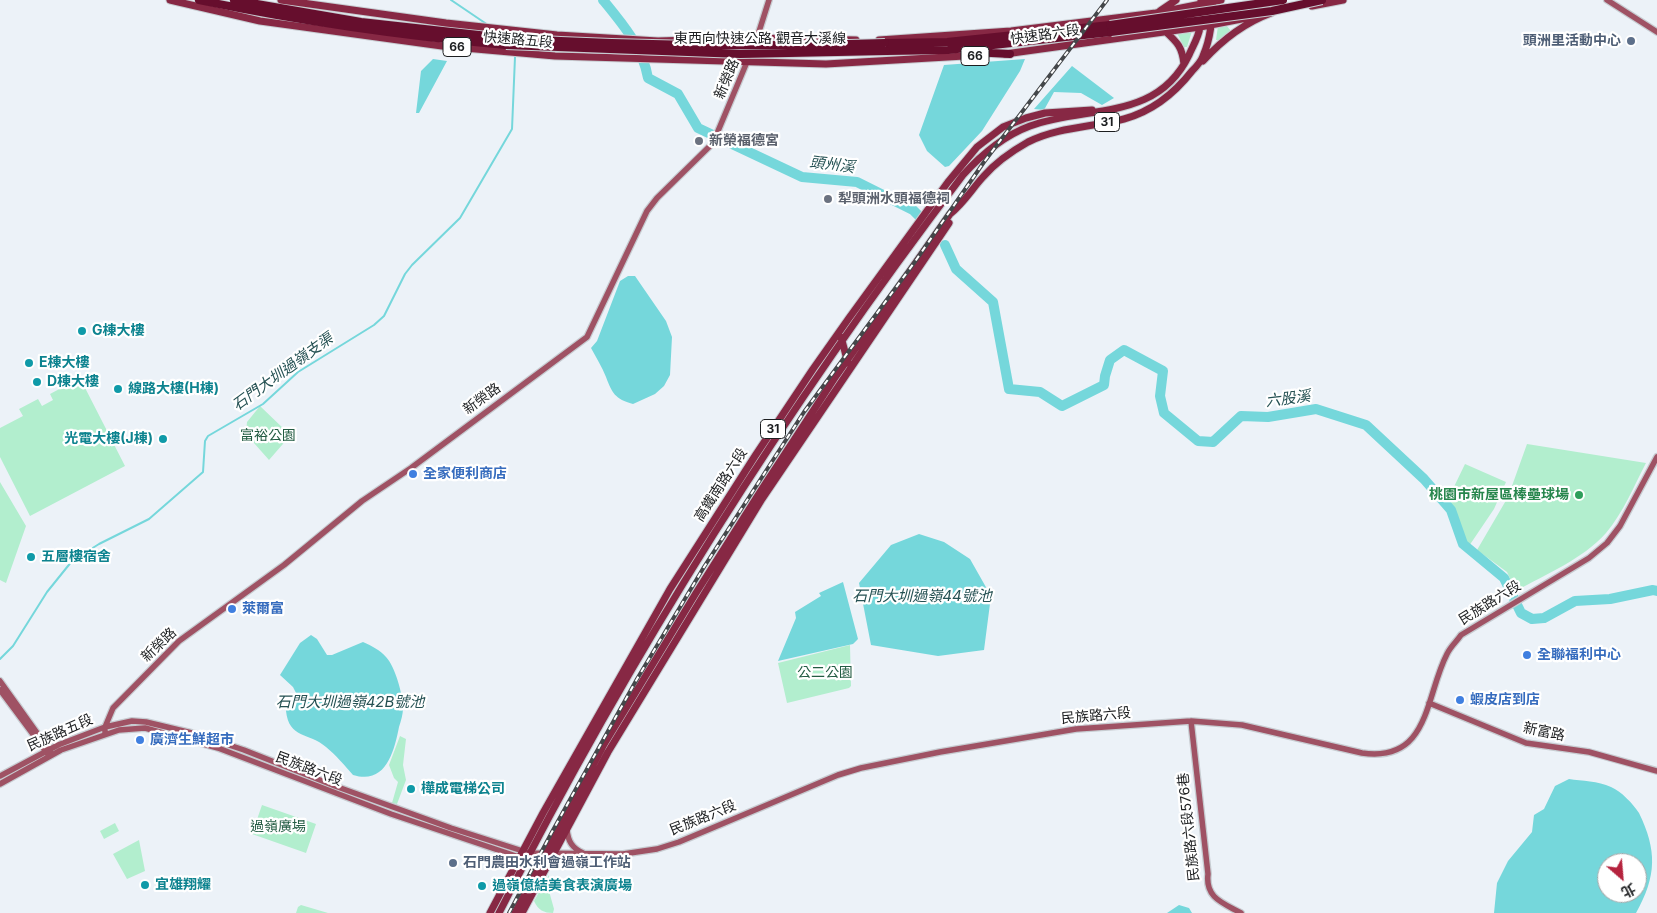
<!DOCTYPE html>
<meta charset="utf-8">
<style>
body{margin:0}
#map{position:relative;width:1657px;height:913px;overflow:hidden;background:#ecf2f8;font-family:Inter,"Noto Sans TC",sans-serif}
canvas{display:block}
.north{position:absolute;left:1597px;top:853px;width:50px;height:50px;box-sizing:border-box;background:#fff;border:1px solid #a4a5a6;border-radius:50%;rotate:153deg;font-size:14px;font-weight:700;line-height:20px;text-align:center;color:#1c1e20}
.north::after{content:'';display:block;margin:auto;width:18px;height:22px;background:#b5233e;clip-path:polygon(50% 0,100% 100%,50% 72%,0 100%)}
</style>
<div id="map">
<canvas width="1657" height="913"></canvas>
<div class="north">北</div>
</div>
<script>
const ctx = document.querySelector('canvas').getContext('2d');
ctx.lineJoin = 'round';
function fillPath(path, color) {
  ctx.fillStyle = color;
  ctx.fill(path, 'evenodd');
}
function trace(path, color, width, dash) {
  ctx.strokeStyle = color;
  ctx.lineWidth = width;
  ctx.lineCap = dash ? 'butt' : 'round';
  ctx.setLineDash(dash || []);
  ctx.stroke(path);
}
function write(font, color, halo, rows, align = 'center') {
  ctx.font = font + ' Inter,"Noto Sans TC",sans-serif';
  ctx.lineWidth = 4.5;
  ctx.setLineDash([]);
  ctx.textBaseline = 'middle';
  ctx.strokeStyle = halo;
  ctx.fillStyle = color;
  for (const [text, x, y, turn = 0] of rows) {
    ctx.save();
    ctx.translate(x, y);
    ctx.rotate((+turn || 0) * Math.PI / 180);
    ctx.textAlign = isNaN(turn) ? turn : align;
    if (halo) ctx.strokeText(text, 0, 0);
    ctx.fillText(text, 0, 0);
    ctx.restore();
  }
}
const green = new Path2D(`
 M1226,25L1231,31L1219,40H1216L1218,26Z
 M1192,31L1187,47H1184L1177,33Z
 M80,378L125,466L30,516L0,457V428L23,416L19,409L38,399L42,406L53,400L50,394Z
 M260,406L285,430L284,431L289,437L269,460L246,434L247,422Z
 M1527,444L1646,463C1634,486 1623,513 1606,533C1583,559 1546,574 1516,591L1507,572L1477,550L1508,497Z
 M1465,464L1506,482L1494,509L1469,546L1462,538L1445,494L1447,492L1450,495Z
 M0,482L26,526L6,583L0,580Z
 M850,645L851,686L849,688L787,703L778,663Z
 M400,736L406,739L403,765L406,780L397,804L392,803L398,782L394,778L389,765Z
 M262,805L316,824L306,853L252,834Z
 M115,823L119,831L104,839L100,831Z
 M139,840L145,871L127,879L113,854Z
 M549,875V891L554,909L553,913C544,913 538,910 534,901Z
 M301,905L328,913H296L298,907Z`);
const water = new Path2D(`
 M433,59L447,61L419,113H416L421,71Z
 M1025,59L1020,71L982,131L949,166L945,167L927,151L919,135L944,65Z
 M1072,66L1114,98L1102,105L1081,93L1054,92L1044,110L1034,109Z
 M628,276H635L666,321L672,337L670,375L664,386L655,394L633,404C615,399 612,393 606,377C602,367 596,357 591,348L597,341L620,281Z
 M919,534L944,542L970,559L991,596L984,650L938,656L871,645L859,583L891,545Z
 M843,582L858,639L853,644L778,661L796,618L795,612L821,596L819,593Z
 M311,635L317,639L327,655H332L363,642C372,646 380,650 386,657C395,666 403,695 403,708C403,714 401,721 399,727C394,752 386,785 353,775C345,766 336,755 326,747C309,732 289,739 286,711L297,695L293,687L280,675L300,643Z
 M1569,779C1582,781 1598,781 1611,787C1621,791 1633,804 1639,813C1657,850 1657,876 1636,913H1494L1497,883L1508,861L1532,832L1534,815L1544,809L1555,786ZM1607,863H1637V893H1607Z
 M1179,905L1189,908L1192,913H1167Z`);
const stream = new Path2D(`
 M451,0L488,25
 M0,659L13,646L47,592L72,561L99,544L149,519L203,472L205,441L208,436L263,404L298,372L374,325L384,316L405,274L412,265L460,218L512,129L515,57`);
const river = new Path2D(`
 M603,0C622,23 643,48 648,78L678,94L698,128L802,177L857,182L913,210L920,217
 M945,245L956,269L993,302L1009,389L1040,392L1062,406L1104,385L1105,376L1110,360L1124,350L1163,371L1160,396L1164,413L1198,441L1213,442L1241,416L1268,417L1316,409L1366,425L1424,479L1451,510L1463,544L1504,578L1521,613L1532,619L1544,618L1575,601L1610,599L1653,590L1657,591`);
const secondary = new Path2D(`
 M1607,0L1657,32
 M0,681L50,751
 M0,690L47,753
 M1429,703L1526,743L1589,752L1657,771
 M1191,721L1208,874C1205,898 1223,903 1241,913
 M105,733V727L113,708L179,641L284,565L362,501L411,468L587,337L647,211L657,198L713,143L757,38L769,0
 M0,776L58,745L105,727L132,721L146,722L196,734L244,750L335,786L451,828L529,853L623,854L657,849L679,842L838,775L861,768L940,752L1076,729L1191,721L1242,725L1362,753C1430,763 1425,696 1447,654C1450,647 1457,641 1461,635L1589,558L1607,543L1620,526L1657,457
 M0,784L61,750L119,730L145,728L218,748L391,814L507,853L519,857L523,855
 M567,830C568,841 572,848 583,853`);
const primary = new Path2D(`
 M170,0L260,21L442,46L555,56L826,64L982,55
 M281,0L446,23L557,35L658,41L757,38L856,40
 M1312,6L1343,0
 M1160,11L1176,0
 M1165,31C1178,43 1182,47 1184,64
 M879,40L1011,31L1156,13L1221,0
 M1005,54L1200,27L1252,17
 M1203,61C1223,39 1244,23 1271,13
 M841,337L848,363
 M490,913L543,813L670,589L755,456L813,369L849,318L948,182L977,147L1003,127L1026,118L1045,113L1092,110
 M499,913C631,653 787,406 963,175C982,154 1003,136 1030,126C1087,105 1157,122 1189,55C1193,46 1199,36 1200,27C1202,18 1200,9 1201,0
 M515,913L603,746L696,593L762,489L834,379L950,214C963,204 972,189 983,177C995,163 1012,151 1028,142C1058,127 1093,127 1124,119C1153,111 1174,94 1192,71C1196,67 1201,62 1203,56C1211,38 1212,19 1213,0
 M522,913L608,752L762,499L949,223`);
const highway = new Path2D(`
 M199,0C300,21 403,36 506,45
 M234,0L361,22L506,38
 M885,43L947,42L1110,25
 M886,51L948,50L1111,32
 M973,52L1010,54`);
const rail = new Path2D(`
 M509,913L552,832L637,679L704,567L804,412L914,263L984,162L1107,0`);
const highwayBridge = new Path2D(`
 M1110,25L1283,0
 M1111,32L1272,11L1322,0
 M506,38C632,46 758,47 885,43
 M506,45L740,54L886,51`);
const markers = [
 [1631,41,5,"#5c6f8a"],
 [699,141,5,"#6b7280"],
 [828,199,5,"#6b7280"],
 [82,331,5,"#0f9aa8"],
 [29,363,5,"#0f9aa8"],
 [37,382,5,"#0f9aa8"],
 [118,389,5,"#0f9aa8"],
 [163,439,5,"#0f9aa8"],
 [413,474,5,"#3f7fe0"],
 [1579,495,5,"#2e9e5b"],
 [31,557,5,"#0f9aa8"],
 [232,609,5,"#3f7fe0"],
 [1527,655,5,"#3f7fe0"],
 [1460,700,5,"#3f7fe0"],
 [140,740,5,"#3f7fe0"],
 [411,789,5,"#0f9aa8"],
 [453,863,5,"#5c6f8a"],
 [145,885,5,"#0f9aa8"],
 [482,886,5,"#0f9aa8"]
];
const shields = [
 [457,47,28],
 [975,56,28],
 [1107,122,25],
 [773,429,25]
];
const shieldNames = [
 ["66",457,47],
 ["66",975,56],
 ["31",1107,122],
 ["31",773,429]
];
const streetNames = [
 ["快速路六段",1045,35,-8],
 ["東西向快速公路 觀音大溪線",760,39],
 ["快速路五段",518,40,5],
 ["新榮路",727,79,-67],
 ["新榮路",482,399,-36],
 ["高鐵南路六段",721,485,-57],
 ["民族路六段",1490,603,-32],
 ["新榮路",159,645,-44],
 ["民族路六段",1096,716,-5],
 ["新富路",1544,732,12],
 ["民族路五段",60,733,-24],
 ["民族路六段",309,769,21],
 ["民族路六段",703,818,-22],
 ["民族路六段576巷",1189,827,-96]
];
const serviceNames = [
 ["頭洲里活動中心",1621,41],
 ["石門農田水利會過嶺工作站",463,863,"left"]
];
const worshipNames = [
 ["新榮福德宮",709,141],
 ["犁頭洲水頭福德祠",838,199]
];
const cultureNames = [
 ["G棟大樓",92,331],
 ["E棟大樓",39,363],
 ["D棟大樓",47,382],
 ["線路大樓(H棟)",128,389],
 ["光電大樓(J棟)",153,439,"right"],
 ["五層樓宿舍",41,557],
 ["樺成電梯公司",421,789],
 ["宜雄翔耀",155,885],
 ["過嶺億結美食表演廣場",492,886]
];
const parkNames = [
 ["富裕公園",268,436],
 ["公二公園",825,673],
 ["過嶺廣場",278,827]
];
const shopNames = [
 ["全家便利商店",423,474],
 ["萊爾富",242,609],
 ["全聯福利中心",1537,655],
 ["蝦皮店到店",1470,700],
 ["廣濟生鮮超市",150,740]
];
const leisureNames = [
 ["桃園市新屋區棒壘球場",1569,495]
];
const waterNames = [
 ["頭州溪",832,165,7],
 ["石門大圳過嶺支渠",283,372,-36],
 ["六股溪",1288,399,-7],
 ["石門大圳過嶺44號池",922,596],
 ["石門大圳過嶺42B號池",350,702]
];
fillPath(green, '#b2eece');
fillPath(water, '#75d7db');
trace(stream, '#75d7db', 2);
trace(river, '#75d7db', 10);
trace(secondary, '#c7ccd1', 8);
trace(primary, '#c7ccd1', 9);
trace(highway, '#c7ccd1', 10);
trace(secondary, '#9f5264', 5.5);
trace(primary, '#872844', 7);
trace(highway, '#660e2d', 8);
trace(rail, '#44474a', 4);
trace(rail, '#fff', 2, [5.5]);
trace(highwayBridge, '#c7ccd1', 10, []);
trace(highwayBridge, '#660e2d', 8);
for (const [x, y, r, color] of markers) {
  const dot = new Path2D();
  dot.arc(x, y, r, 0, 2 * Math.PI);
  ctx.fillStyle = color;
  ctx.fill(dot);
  trace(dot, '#fff', 2);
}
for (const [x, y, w] of shields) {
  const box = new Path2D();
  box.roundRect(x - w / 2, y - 9.5, w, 19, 4);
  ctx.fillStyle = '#fff';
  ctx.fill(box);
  trace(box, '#1c1e20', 1);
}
write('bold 12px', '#1c1e20', null, shieldNames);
write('14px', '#1c1e20', '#fff', streetNames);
write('bold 14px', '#4e5e75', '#fff', serviceNames, 'right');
write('bold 14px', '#5b616d', '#fff', worshipNames, 'left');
write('bold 14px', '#0d838f', '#fff', cultureNames, 'left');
write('14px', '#235c43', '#fff', parkNames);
write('bold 14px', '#366cbe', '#fff', shopNames, 'left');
write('bold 14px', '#27864d', '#fff', leisureNames, 'right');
write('italic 15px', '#255153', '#fff', waterNames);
</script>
